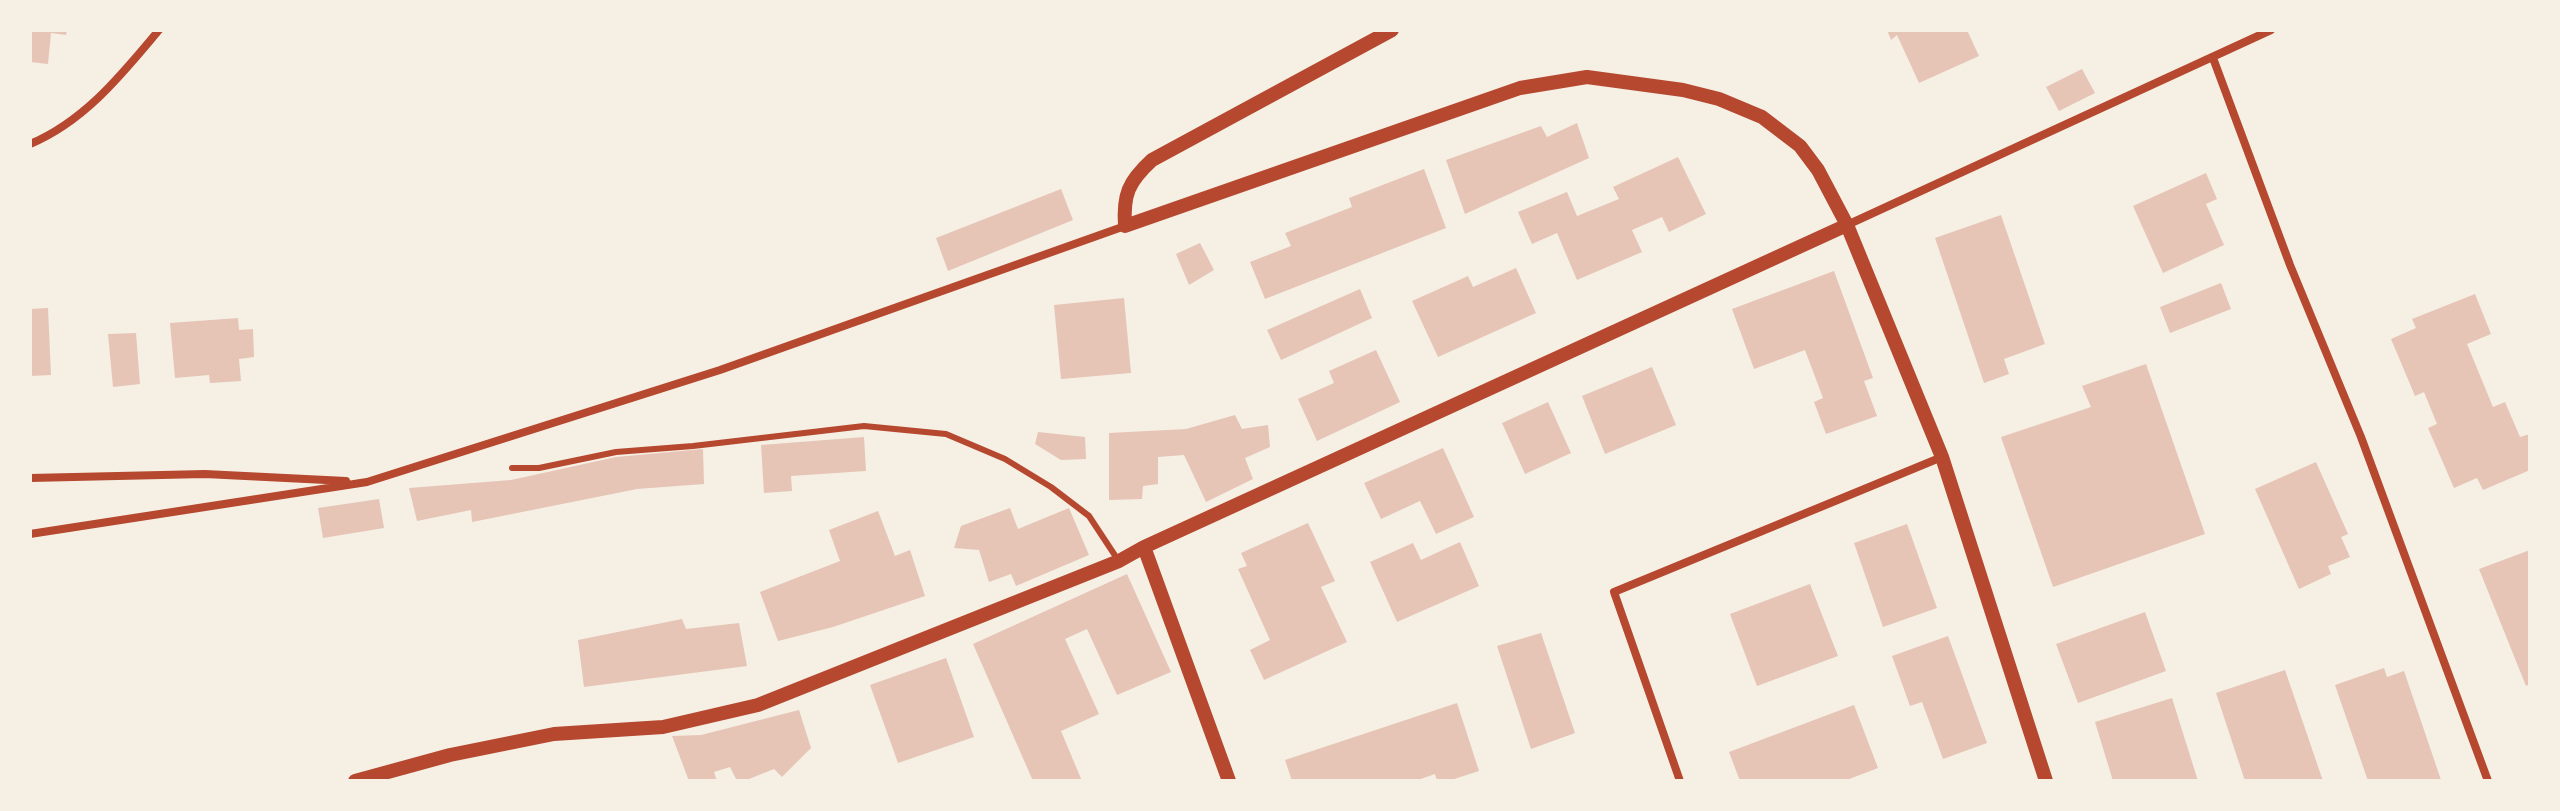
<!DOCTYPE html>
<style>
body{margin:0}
#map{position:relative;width:2560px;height:811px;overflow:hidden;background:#f6efe4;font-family:Lato,sans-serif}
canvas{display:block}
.frame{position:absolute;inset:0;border:32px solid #f6efe4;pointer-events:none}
</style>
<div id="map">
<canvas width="2560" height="811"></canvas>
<div class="frame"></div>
</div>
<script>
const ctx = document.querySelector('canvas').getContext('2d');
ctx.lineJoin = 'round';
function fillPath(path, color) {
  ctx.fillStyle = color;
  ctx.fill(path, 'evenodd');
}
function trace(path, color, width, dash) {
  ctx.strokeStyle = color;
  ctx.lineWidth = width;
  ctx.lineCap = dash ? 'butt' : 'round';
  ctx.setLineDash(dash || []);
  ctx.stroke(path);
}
const building = new Path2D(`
 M30,30H67L66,35L51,33L48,64L30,62Z
 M1887,30H1967L1979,56L1919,83L1897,35L1891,40Z
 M2082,69L2095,93L2059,111L2046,87Z
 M1577,123L1589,158L1465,214L1446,160L1541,126L1547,137Z
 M1678,157L1706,214L1669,232L1662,217L1632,230L1642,252L1577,280L1557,233L1532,244L1518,212L1567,192L1577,216L1619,199L1613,187Z
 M1424,169L1446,228L1265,299L1250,262L1291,246L1285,233L1352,207L1349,198Z
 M2206,173L2217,199L2206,204L2224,245L2163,273L2133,206Z
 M1061,189L1073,220L948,271L936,238Z
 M2001,215L2045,344L2004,359L2009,374L1984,383L1935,238Z
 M1200,243L1214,270L1189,285L1176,254Z
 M1516,268L1536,313L1438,357L1412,301L1468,276L1473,287Z
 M1834,271L1873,378L1864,381L1877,416L1826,434L1814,402L1823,398L1805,350L1754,369L1732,309Z
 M2221,283L2231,309L2170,333L2160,307Z
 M1360,289L1372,318L1281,360L1267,330Z
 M2475,294L2491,334L2467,344L2493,407L2505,402L2520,437L2530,434V470L2483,490L2477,478L2454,488L2428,428L2437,424L2424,392L2415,396L2391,339L2416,328L2412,319Z
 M1124,298L1131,373L1061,379L1054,305Z
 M48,308L51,375L30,376V309Z
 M238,318L239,330L253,329L254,357L239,359L241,381L210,383L209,375L175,378L170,323Z
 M136,333L140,384L113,387L108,334Z
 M1376,350L1400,402L1317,441L1298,399L1334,383L1329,371Z
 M2146,364L2205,534L2053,587L2001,437L2091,407L2082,386Z
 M1652,367L1676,425L1605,454L1582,396Z
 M1548,402L1571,453L1525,474L1502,423Z
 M1235,415L1242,429L1268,425L1270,447L1245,458L1253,479L1206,502L1184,455L1158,457V484L1143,486L1142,499L1109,500V433L1186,429Z
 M1038,432L1085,437L1086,459L1061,460L1035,444Z
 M864,437L866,471L791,476L792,491L764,493L761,445Z
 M1443,448L1474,517L1436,534L1420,501L1381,519L1364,483Z
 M703,449L704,484L637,489L472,522L471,510L417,521L409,488L511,480L616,457Z
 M2316,462L2348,534L2341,537L2350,557L2328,566L2331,574L2299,589L2255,489Z
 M379,499L384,528L323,538L318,508Z
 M1010,508L1018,529L1069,508L1089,555L1016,586L1011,574L989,582L979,550L954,548L961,526Z
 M878,511L895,556L910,550L925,596L833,627L778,641L760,592L840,561L829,530Z
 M1308,523L1335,581L1321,587L1347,642L1264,680L1250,650L1270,640L1238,569L1247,566L1241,553Z
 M1907,524L1937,608L1883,627L1854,543Z
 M1460,542L1479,586L1397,622L1370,562L1413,543L1421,560Z
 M2530,550V684L2526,686L2479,569Z
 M1127,574L1171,672L1117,695L1087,629L1065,639L1099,714L1061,731L1082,781H1033L973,644Z
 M1810,584L1838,656L1757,686L1730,614Z
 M2145,612L2166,671L2078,703L2056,644Z
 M682,619L686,629L739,623L747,666L584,687L578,640Z
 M1541,633L1575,733L1531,749L1497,646Z
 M1948,636L1987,743L1943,759L1922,702L1910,706L1892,656Z
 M946,658L974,737L898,763L870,685Z
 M2384,668L2387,677L2404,671L2441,780L2368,781L2335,685Z
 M2285,670L2323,781H2245L2216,693Z
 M2172,698L2198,781H2113L2095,722Z
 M1457,703L1479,771L1448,781H1437L1435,774L1415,781H1292L1285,760Z
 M1854,705L1878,768L1844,781H1740L1729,752Z
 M799,710L811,748L782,777L774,769L744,781H737L730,767L714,772L717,781H689L672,736L701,735Z`);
const service = new Path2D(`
 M512,468H539L616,452L693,446L864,426L946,434L1005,459L1051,487L1089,516L1118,560`);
const minor = new Path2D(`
 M2213,58L2290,265L2361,437L2488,781
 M30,144C85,121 122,74 159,30
 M1847,225L2271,30
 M30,478L205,474L346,481
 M30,534L367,482L720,370L1125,226
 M1680,781L1614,592L1942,457`);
const tertiary = new Path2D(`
 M1392,30L1152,160C1128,182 1123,195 1125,226L1520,88L1587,77L1683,90L1719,99L1762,117L1800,146L1818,170L1847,225L1942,457L2046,781
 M1144,547L1229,781
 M355,781L450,755L554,734L663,727L758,705L1119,561L1144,547L1847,225`);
fillPath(building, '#e6c5b7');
trace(service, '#b5482f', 6);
trace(minor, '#b5482f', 8);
trace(tertiary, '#b5482f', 14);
</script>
